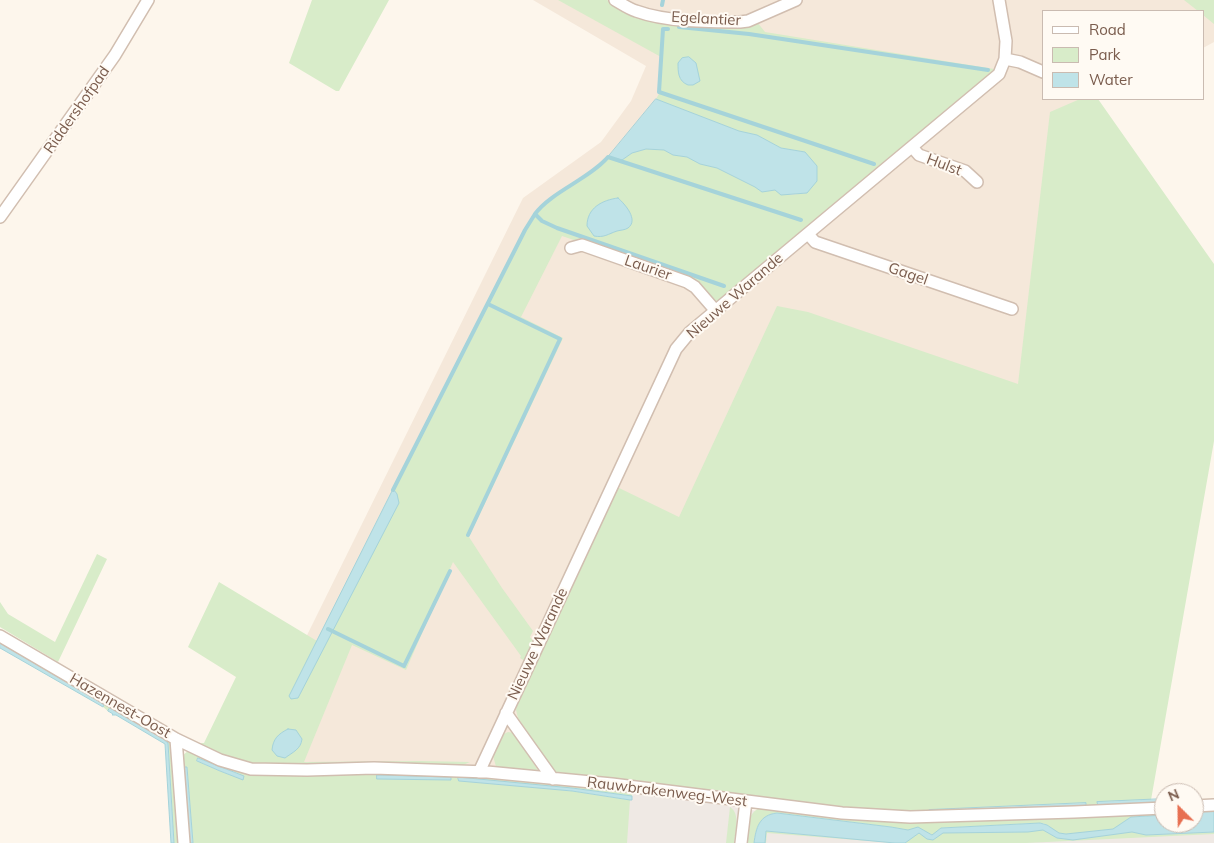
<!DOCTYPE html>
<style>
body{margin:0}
#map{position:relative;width:1214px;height:843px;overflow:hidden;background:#fdf6ec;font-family:Mulish,sans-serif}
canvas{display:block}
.legend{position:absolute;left:1042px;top:10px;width:162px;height:90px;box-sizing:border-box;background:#fffaf3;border:1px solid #cabbb1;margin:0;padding:6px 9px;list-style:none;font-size:15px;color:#7a5c4d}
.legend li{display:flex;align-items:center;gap:10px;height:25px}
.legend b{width:25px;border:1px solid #cabbb1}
.north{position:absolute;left:1154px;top:783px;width:50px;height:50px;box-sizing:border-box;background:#fffaf3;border:1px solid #cabbb1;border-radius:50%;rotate:337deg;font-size:14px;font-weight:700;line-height:20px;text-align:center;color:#7a5c4d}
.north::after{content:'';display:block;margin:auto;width:18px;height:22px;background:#e76f51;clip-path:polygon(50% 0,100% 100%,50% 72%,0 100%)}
</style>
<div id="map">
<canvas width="1214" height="843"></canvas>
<ul class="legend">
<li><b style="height:6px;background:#fff"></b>Road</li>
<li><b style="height:14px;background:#d8ecc9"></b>Park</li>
<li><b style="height:14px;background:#bfe3e8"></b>Water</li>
</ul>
<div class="north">N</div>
</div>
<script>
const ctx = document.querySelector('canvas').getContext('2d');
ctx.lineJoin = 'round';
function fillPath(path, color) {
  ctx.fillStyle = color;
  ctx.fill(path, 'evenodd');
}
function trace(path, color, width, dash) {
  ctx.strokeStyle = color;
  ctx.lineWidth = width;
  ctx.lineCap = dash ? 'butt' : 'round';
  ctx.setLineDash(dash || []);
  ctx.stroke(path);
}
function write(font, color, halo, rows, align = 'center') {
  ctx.font = font + ' Mulish,sans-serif';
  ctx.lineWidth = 4;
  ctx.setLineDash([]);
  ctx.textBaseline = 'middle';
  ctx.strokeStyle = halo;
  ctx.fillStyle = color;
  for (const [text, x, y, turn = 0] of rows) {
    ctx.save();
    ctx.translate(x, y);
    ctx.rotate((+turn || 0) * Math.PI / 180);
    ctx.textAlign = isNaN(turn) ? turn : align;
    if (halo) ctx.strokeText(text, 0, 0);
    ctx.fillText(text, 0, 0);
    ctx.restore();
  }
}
const residential = new Path2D(`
 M533,0H1205L1214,7V42L1203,48V11H1043V99H1101L1060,120L1027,396L561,796L232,787L523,198L601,142L631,101L646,66Z`);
const industrial = new Path2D(`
 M627,789L840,825L924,831L1214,821V843H624Z`);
const green = new Path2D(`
 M312,0H389L339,91H336L289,63Z
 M558,0H607L630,13L670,22L732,28L741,27L757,22L765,32L994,69L988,77L717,301L712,300L691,280L562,236L521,317L563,338L469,537L502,588L533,631L530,637L534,642L525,661L520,658L521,656L453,562L406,670L352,645L304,762L420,761L470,762L456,768L257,767L204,750L201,743H204L236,677L188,647L219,582L317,641L289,696L397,494L394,490L528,223L542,205L602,164L608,157L622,160L632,153L646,149L664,150L673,155L687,157L700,164L717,168L755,187L762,192L775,190L790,195L807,193L805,152L781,148L757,135L739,131L656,99L660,92L661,57Z
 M1184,0H1214V24L1203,15V11H1198Z
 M1080,99H1098L1214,264V441L1151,800L1098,802V806L910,815L562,776L554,771L518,718L516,710L517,704L617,487L679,517L777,306L808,312L1018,384L1050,112ZM1086,803V806L929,811V810Z
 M97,554L107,559L58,662L0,627V602L8,614L55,642Z
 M0,641L169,739L173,748L180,843H174L168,743L162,737L112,709H109V712L103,707L104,704L0,643Z
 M508,732L514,733L539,772L497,770L493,756L504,734Z
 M189,750L216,763L306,773L466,774L633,790L632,796L572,788L458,778L459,781L572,791L630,800L627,843H193L187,767H184L190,843H188L182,756ZM198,758L244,776L243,779L220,771L197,761ZM377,775L451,777L450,780L377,779Z
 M730,807C741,814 735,832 734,843H726Z
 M759,808L863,819L1164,811V815L1131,817L1114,829L1066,834L1059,833L1045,824L1040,823L941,828L933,835L918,828L908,831L891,827L777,813C759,815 756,828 754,843H747C748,829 746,815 759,808Z
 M1041,829L1057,838L1073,840L1132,832L1146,835L1214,832V834L1026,843H905L919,833L929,839L933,840L943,833L1028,832Z
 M766,831L895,843L767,833L766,843H765Z`);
const water = new Path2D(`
 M689,57L696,63L700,81L693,85H688C678,81 678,72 678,63L682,58Z
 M656,99L739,131L757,135L781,148L805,152L817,166V181L807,193L781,195L775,190L762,192L755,187L717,168L700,164L687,157L673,155L664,150L646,149L632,153L622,160L608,157Z
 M618,198C625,204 639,220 628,228C625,230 621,230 617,231C608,234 604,238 594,236L587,226C587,208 602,200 618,198Z
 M394,490L397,494L399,503L298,698L291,699L289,696L392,491Z
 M0,643L97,700L104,705L103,707L0,648Z
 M110,708L162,738L168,743L174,843H171L165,744L116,715H112L113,714L108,711Z
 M288,729L296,730L302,739C301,749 293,752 285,758L277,756L272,750C273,739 278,734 288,729Z
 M198,758L244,776L243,780L220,771L197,761Z
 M184,767H187L193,843H190Z
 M377,775L451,777V780L377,779Z
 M458,777L572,788L632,796V800H630L572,791L459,781Z
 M1164,799V803L1098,806L1097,802Z
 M1086,803V806L929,812V810Z
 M1214,812V832L1146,835L1132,832L1073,840L1057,838L1043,830L1028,832L943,833L933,840L927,839L919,833L905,843H895L766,831L765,843H754C756,828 759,815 777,813L891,827L908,830L918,827L932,835L941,828L1040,823L1047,825L1059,833L1066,834L1113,829L1131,817L1164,815V823H1194V813Z`);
const stream = new Path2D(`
 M662,5L663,0
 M679,27L749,34L988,70
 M668,29H663L659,92L874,164
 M724,286L557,228L542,221L535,214C551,192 589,179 608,157L801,220
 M393,490L525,230L535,214
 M468,535L560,339L488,304
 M328,629L404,666L450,571`);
const street = new Path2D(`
 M615,0C622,4 629,9 636,11C666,22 708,22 740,22L748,21L796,0
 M1005,59L1020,62L1043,72
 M912,147L919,155L965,171L977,182
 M0,217L115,55L148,0
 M808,234L815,242L1012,309
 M571,248L582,245L687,282L695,287L715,310
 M0,636L176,739L220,760L251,769L307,770L374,768L487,772L612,784L842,813L910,817L1074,812L1164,808
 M506,713L553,779
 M176,739L184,843
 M479,772L676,349L690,332L999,74L1005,59L1006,41L999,0
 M1194,806L1214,805
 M741,843L746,801`);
const streetNames = [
 ["Egelantier",706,19,3],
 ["Riddershofpad",77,110,-55],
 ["Hulst",944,165,21],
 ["Laurier",648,268,19],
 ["Gagel",908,274,19],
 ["Nieuwe Warande",735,296,-41],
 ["Nieuwe Warande",538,644,-65],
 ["Hazennest-Oost",120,706,30],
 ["Rauwbrakenweg-West",667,792,7]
];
fillPath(residential, '#f5e8da');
fillPath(industrial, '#efe9e4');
fillPath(green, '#d8ecc9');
fillPath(water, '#bfe3e8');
trace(water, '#a5d3da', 1);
trace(stream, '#a5d3da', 4);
trace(street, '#d1beb0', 14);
trace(street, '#fff', 11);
write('15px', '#7a5c4d', '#fffaf3', streetNames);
</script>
